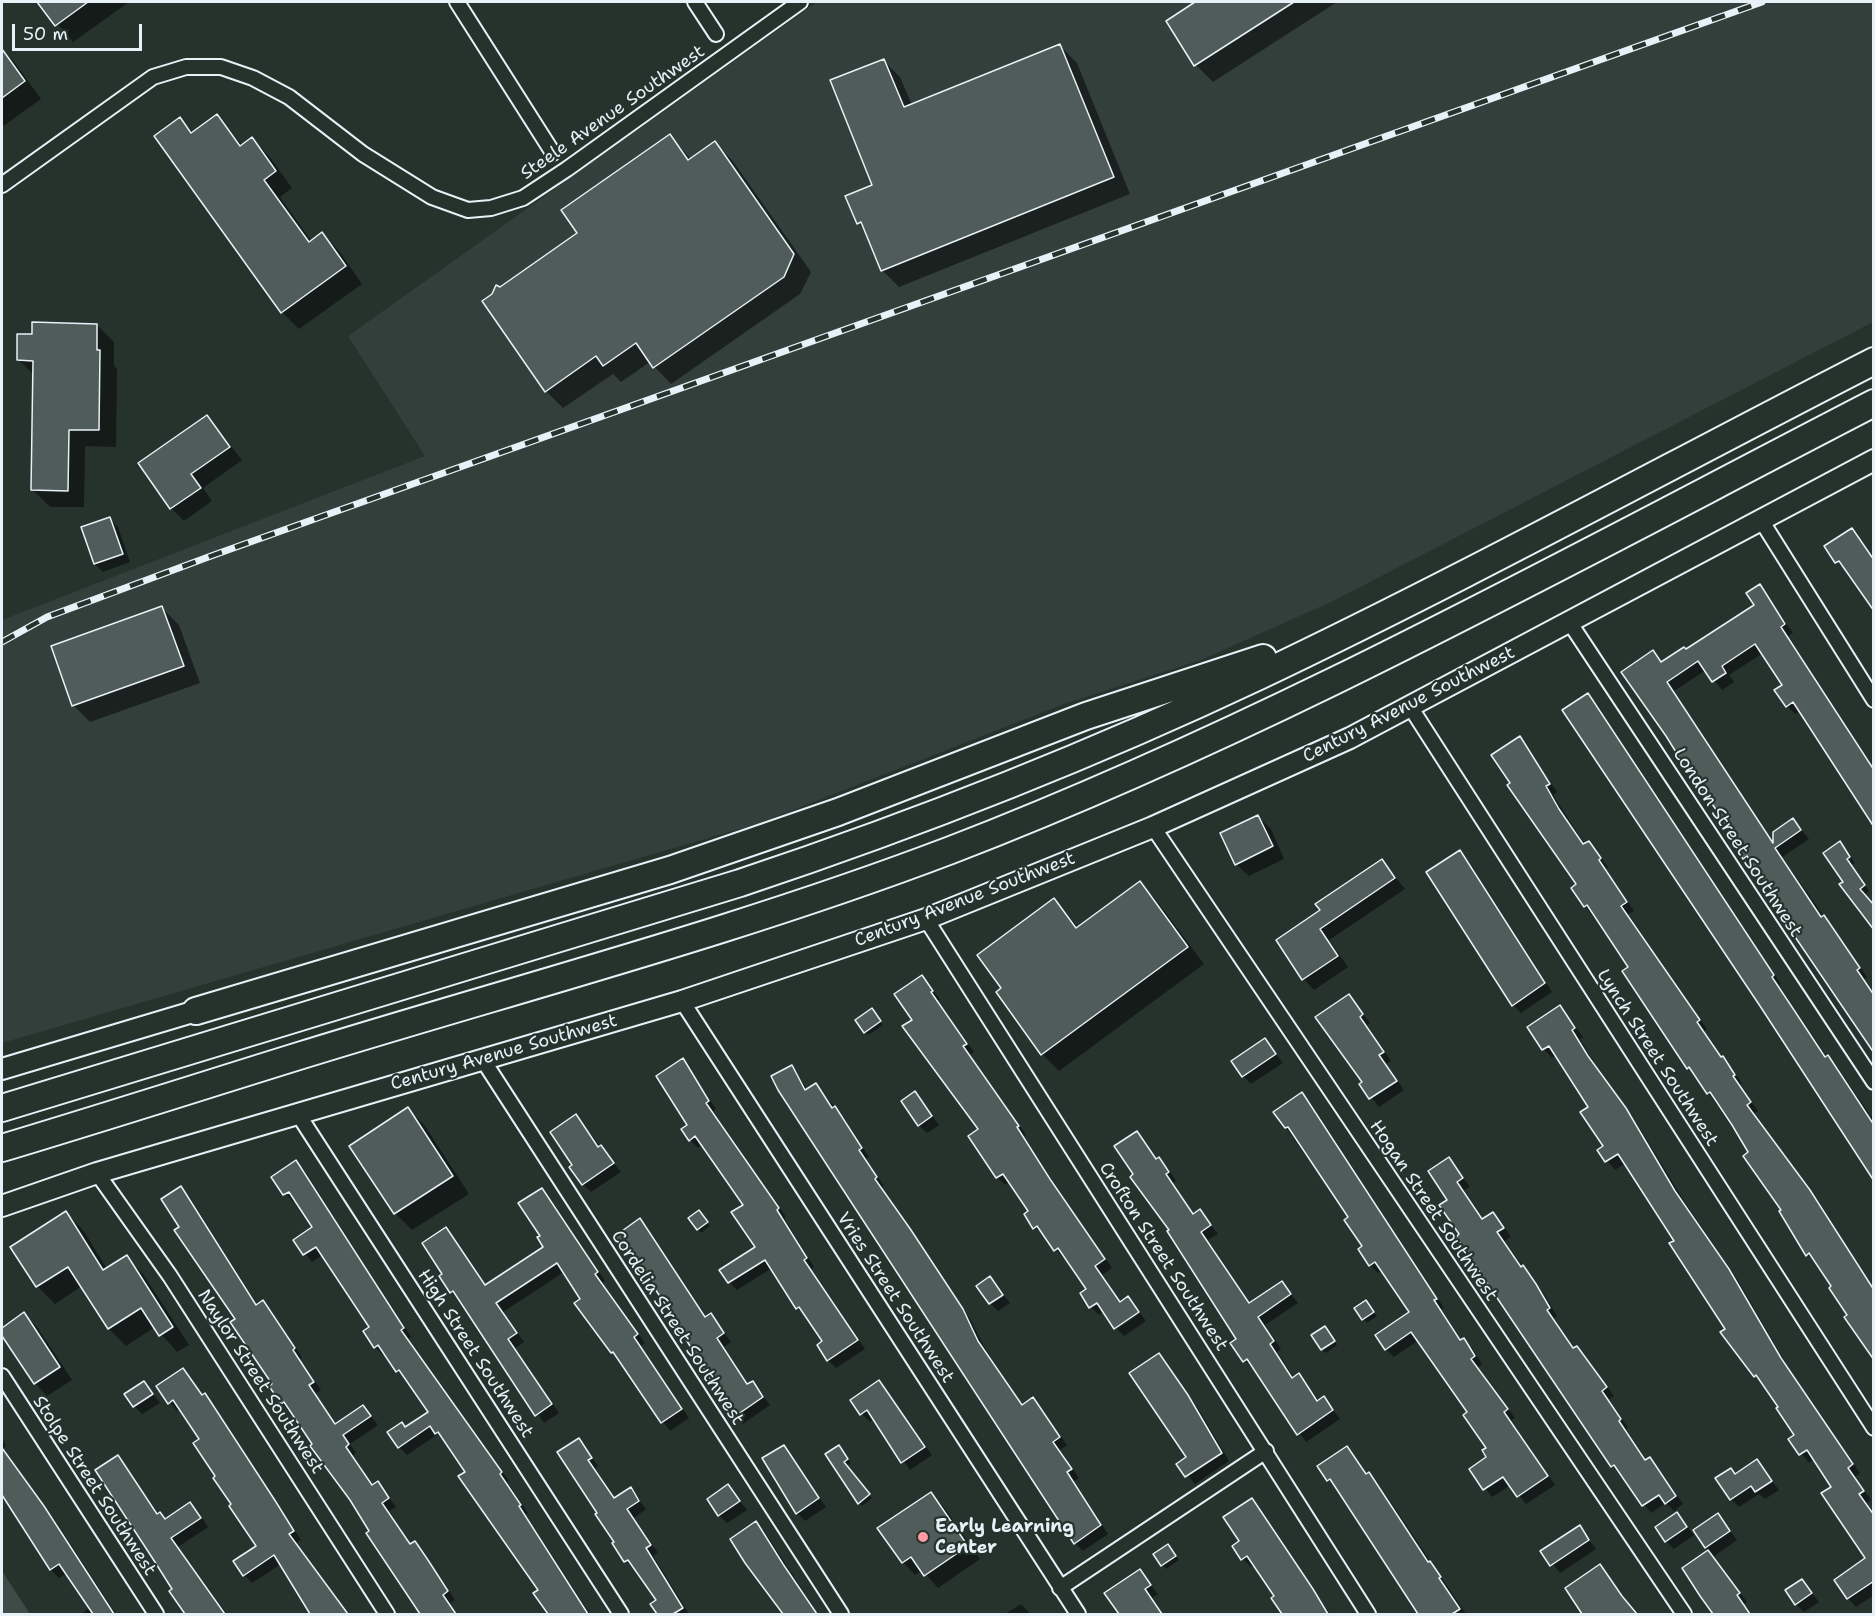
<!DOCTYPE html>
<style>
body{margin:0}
#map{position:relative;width:1875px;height:1616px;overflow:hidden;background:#26332d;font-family:"Shantell Sans",sans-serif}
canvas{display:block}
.frame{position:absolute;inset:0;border:3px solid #e8f1f8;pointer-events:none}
.scale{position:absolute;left:12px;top:24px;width:130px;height:27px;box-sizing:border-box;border:3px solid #e8f1f8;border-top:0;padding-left:8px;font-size:18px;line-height:21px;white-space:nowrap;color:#e8f1f8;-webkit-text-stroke:4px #26332d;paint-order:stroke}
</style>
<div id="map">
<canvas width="1875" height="1616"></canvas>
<div class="frame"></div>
<div class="scale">50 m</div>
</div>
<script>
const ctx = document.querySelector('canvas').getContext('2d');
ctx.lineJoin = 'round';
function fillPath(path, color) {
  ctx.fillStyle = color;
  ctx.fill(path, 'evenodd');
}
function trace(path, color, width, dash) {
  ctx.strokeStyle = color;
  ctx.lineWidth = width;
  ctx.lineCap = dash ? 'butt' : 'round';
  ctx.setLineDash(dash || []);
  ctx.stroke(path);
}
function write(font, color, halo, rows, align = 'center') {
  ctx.font = font + ' "Shantell Sans",sans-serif';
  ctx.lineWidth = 4.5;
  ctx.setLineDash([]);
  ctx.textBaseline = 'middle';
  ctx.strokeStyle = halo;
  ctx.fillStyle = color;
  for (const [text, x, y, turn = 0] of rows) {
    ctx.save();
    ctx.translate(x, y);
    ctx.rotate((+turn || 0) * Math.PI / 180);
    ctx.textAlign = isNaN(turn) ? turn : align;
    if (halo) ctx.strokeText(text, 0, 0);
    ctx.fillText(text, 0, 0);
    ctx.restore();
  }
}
const built = new Path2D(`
 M817,2H1873V322L1331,602L1201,660L1064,704L760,823L2,1043V620L425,456L348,336Z`);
const green = new Path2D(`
 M2,1571L30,1614H2Z`);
const shadow = new Path2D(`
 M39,2H129L73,42Z
 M1192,2H1337L1213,82L1196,65Z
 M1060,46L1077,63L1130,194L899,287L882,270L867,232L858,223L874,186L883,60L900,77L912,105Z
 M2,50L15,63L41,99L2,127Z
 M217,116L243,146L252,139L269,156L292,188L280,197L312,242L322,234L339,251L362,284L299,329L282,312L156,136L180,119L194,133Z
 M670,136L691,159L715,143L732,160L811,272L800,294L671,384L650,362L621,382L613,374L563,408L546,391L484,301L579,233Z
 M97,325L114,342V366L117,369L116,447L85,446L84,507H50L32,489L34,375L19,360L33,336Z
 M207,417L242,460L203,488L212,501L184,521L171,508L140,464Z
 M110,519L118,527L130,562L103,572L95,564Z
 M1852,529L1871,555L1874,554V609L1846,569L1837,562Z
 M1760,586L1793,633L1788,636L1874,768V828L1801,711L1795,714L1787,706L1784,685L1763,653L1729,675L1734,682L1722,690L1706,670L1674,691L1774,843L1793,820L1809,839L1782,857L1867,977L1864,979L1874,993V1054L1774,904L1779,901L1755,865L1745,858L1731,838L1735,835L1700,789L1653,652L1663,663L1686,651L1756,606Z
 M162,608L179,625L200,683L90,722L73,705Z
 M1588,695L1596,703L1781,984L1779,985L1802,1020L1827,1057L1836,1065L1874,1121V1181Z
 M1520,738L1557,792L1553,795L1585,845L1589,842L1608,867L1606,869L1634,911L1628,914L1707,1029L1704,1031L1722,1057L1742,1083L1740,1085L1758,1111L1754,1114L1818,1200L1874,1289V1359L1831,1288L1833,1287L1817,1262L1807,1255L1750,1153L1624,971L1630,967L1585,906L1579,885L1512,783Z
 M1258,817L1271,829L1284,859L1249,876L1236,864Z
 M1840,843L1855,863L1851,865L1869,891L1864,895L1845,882Z
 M1459,851L1468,860L1552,992L1521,1013L1513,1005Z
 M1382,861L1405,889L1329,940L1348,967L1314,990L1304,979L1278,940L1322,911Z
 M1139,883L1156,900L1204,964L1059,1071L1042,1054L1003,988L1054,900L1079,928Z
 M922,977L940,999L938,1001L974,1052L970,1055L1026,1135L1024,1136L1058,1189L1112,1268L1102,1275L1121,1303L1128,1298L1139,1310L1115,1327L1104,1311L1099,1315L1091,1307L1088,1289L1066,1257L1063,1258L1044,1235L1035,1228L1030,1212L1010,1182L1005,1185L997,1177L980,1130L914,1020Z
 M1349,996L1370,1023L1367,1025L1391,1061L1386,1064L1404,1090L1379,1107L1361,1084L1364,1082Z
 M1560,1007L1583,1037L1580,1039L1596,1066L1634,1119L1684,1201L1737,1279L1789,1369L1860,1473L1855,1477L1871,1500L1867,1503L1874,1513V1595L1856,1607L1848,1598L1868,1559L1833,1487L1814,1459L1809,1463L1790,1439L1796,1435L1780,1407L1755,1376L1676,1241L1626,1163L1615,1170L1599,1150L1605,1146L1590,1107L1556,1055L1552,1058L1544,1049Z
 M875,1013L883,1025L868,1035L865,1032Z
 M1265,1040L1283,1063L1251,1084L1243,1076Z
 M682,1060L716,1109L713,1111L786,1217L784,1218L814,1267L811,1269L865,1349L836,1368L828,1360L824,1341L806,1315L797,1308L772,1268L737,1290L729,1282L758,1247L745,1205L702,1144L698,1148L690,1140Z
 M791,1067L808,1090L815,1085L843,1116L869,1157L866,1159L884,1186L882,1187L970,1319L986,1350L1023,1405L1033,1399L1067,1445L1060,1450L1079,1478L1074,1481L1108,1534L1083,1551L1075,1543L773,1077Z
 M915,1093L939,1125L927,1133L919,1125Z
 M1302,1094L1310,1102L1444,1308L1441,1309L1462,1341L1472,1348L1482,1364L1478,1367L1515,1418L1511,1420L1555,1485L1526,1504L1511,1485L1492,1497L1471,1469L1489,1457L1488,1448L1469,1413L1419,1340L1394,1357L1386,1349L1411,1313L1382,1270L1378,1273L1370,1265L1350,1218L1286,1128Z
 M408,1109L425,1126L469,1194L412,1230L395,1213Z
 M576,1116L621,1172L591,1192L583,1184Z
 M1136,1132L1158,1160L1167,1167L1176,1181L1173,1183L1194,1215L1199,1211L1218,1234L1208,1240L1251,1304L1282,1283L1298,1303L1265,1325L1281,1349L1277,1352L1294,1378L1299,1375L1319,1401L1324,1398L1340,1419L1306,1442L1255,1368L1253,1369L1245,1361L1232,1343L1238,1339L1135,1175Z
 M1449,1159L1470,1187L1464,1190L1484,1220L1492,1214L1501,1222L1511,1237L1504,1241L1544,1294L1557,1316L1554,1318L1575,1349L1585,1356L1614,1396L1609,1399L1628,1428L1626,1429L1647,1461L1650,1459L1658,1467L1683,1504L1674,1511L1666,1503L1651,1513L1613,1466L1461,1235L1449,1200Z
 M296,1162L304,1170L411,1337L408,1339L509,1481L507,1482L528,1513L526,1515L590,1614H551L547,1610L540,1590L467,1472L438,1434L407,1455L399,1447L406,1428L430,1412L407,1378L397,1371L385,1354L383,1355L376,1348L385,1342L323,1255L312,1262L295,1240L314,1227L296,1200L293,1202L273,1177Z
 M181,1188L189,1196L258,1306L263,1302L271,1310L302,1357L300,1359L321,1390L315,1394L336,1425L363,1406L378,1425L350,1444L356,1453L353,1455L373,1486L378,1483L396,1507L389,1511L411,1545L414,1542L423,1551L455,1600L450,1603L457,1614H421L368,1534L371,1531L315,1444L282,1403L237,1320L181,1228Z
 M542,1190L550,1198L605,1281L602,1283L645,1343L641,1346L689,1418L670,1431L612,1352L564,1272L503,1312L524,1342L515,1348L559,1413L544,1423L441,1277L444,1274L445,1229L486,1286L546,1247L542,1236Z
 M66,1213L83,1230L107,1269L126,1257L143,1274L189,1345L177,1352L155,1327L126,1346L109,1329L82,1286L55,1304L38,1287L12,1247Z
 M703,1216L710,1226L701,1233L698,1229Z
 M640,1220L648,1228L707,1318L711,1315L731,1342L724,1347L749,1385L752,1383L770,1405L743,1424L735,1416L686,1332L637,1261L628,1253L617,1236Z
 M990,1278L1010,1303L998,1311L990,1303Z
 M1366,1302L1377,1316L1367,1323L1356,1309Z
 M1140,1313L1146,1321L1124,1336L1117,1329Z
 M24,1314L37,1327L72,1380L47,1396L35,1383L2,1334V1329Z
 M1328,1331L1337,1345L1326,1353L1322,1349Z
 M1158,1355L1196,1405L1229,1461L1195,1484L1178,1464L1188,1457Z
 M183,1370L225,1422L301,1540L296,1543L349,1614H313L281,1564L252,1583L244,1575L258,1546L217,1477L202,1440L181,1409L177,1411L158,1387Z
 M879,1382L932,1455L910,1470L874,1419L870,1422L862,1414Z
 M144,1383L160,1403L142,1414L134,1406Z
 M2,1439L6,1446L3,1448L52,1516L116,1614H81L90,1607L67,1573L59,1578L51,1570L2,1493Z
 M579,1440L598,1466L595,1468L616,1499L630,1489L646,1509L634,1518L658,1553L653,1556L689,1614H658L652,1605L658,1601L636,1568L634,1569L626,1561L614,1544L616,1543L559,1453Z
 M784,1447L826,1507L805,1521L797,1513Z
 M1347,1448L1368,1475L1377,1482L1466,1614H1420L1337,1488L1319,1466Z
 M842,1451L851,1463L846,1466L872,1498L862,1506L828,1455Z
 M118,1457L159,1514L166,1520L190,1504L198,1512L208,1527L178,1547L227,1614H188L182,1608L155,1558Z
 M1757,1461L1779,1490L1765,1499L1759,1494L1739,1507L1731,1499L1736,1475Z
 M728,1486L747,1510L727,1523L719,1515Z
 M931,1494L943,1506L980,1559L938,1588L922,1570L915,1575L903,1562L879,1528Z
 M1252,1500L1260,1508L1330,1614H1284L1273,1598L1276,1596L1255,1565L1251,1567L1243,1559L1234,1546L1241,1541Z
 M1677,1514L1694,1535L1674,1549L1666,1541Z
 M1718,1515L1737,1540L1713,1557L1747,1602L1744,1604L1751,1614H1714L1684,1568L1709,1551L1695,1531Z
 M756,1523L764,1531L818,1614H784L732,1539Z
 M1579,1527L1596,1549L1560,1573L1543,1551Z
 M1172,1550L1179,1560L1166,1569L1155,1555Z
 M1600,1566L1607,1573H1605L1633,1614H1590L1586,1610Z
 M1140,1571L1158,1594L1152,1598L1163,1614H1120L1106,1593Z
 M1802,1581L1819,1602L1804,1612L1796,1604Z
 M1021,1604L1030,1614H1005Z`);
const building = new Path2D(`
 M37,2H88L55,26Z
 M1195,2H1294L1194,66L1166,21Z
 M1060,44L1114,177L881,271L861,222L857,224L845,196L872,185L830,80L884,59L904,107Z
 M2,49L25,81L2,98Z
 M217,114L240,146L252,137L276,171L264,180L309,242L322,232L346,266L281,313L154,136L180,117L191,133Z
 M670,134L688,160L715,141L794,254L784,277L653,368L636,343L603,366L596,356L545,392L482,301L492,294L496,285L500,287L577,233L561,210Z
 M32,322L97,324V350H100L99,430H69L68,491L31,490L33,361L17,360V334H32Z
 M207,415L230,447L191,474L201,488L170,509L138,463Z
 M110,517L123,554L94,564L81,527Z
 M1852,528L1874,560V611L1839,561L1835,563L1824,546Z
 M1760,584L1785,624L1781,627L1874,770V827L1793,702L1786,707L1774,690L1782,685L1755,644L1722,666L1726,673L1712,682L1698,661L1667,682L1773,843V832L1793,818L1801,830L1775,848L1821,917L1824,915L1860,968L1857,970L1874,995V1053L1772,903L1777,900L1747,856L1743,859L1729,837L1733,834L1701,788L1699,789L1666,736L1621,672L1653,650L1661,662L1684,647L1686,649L1754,605L1746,593Z
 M162,606L184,666L72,706L51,646Z
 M1588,693L1774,975L1772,977L1794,1010L1825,1057L1828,1055L1874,1125V1181L1760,1006L1562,710Z
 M1520,736L1550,784L1546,786L1559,809L1583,844L1589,841L1601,858L1599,860L1627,902L1621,906L1700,1020L1697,1022L1721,1057L1723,1056L1735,1075L1733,1076L1751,1102L1747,1105L1810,1190L1874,1290V1360L1844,1317L1847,1315L1829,1288L1831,1286L1809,1253L1806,1256L1779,1211L1781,1210L1743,1156L1748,1152L1732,1125L1710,1092L1707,1094L1689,1067L1687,1069L1622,971L1628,967L1587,905L1584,907L1571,888L1576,884L1507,785L1510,783L1491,755Z
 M1258,815L1273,846L1235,865L1220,833Z
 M1840,841L1850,857L1847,859L1865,885L1860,889L1874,905V930L1839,884L1843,882L1823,853Z
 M1460,850L1545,983L1512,1006L1426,872Z
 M1382,859L1395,878L1320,929L1338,956L1302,980L1276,940L1320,910L1315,904Z
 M1140,881L1188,947L1041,1055L996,992L1001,988L977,955L1054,898L1076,928Z
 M922,975L933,991L931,992L967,1044L963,1046L1019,1126L1017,1127L1050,1179L1105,1259L1095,1266L1120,1302L1128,1296L1139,1312L1114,1329L1097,1303L1089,1308L1080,1293L1086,1289L1058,1248L1054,1251L1037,1226L1033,1229L1024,1214L1028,1211L1003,1174L996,1178L968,1136L978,1129L902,1026L912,1020L894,994Z
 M1349,994L1363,1014L1360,1017L1384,1052L1379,1055L1397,1081L1369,1099L1359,1084L1362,1082L1315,1017Z
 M1560,1005L1575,1028L1572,1030L1588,1056L1626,1108L1675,1191L1729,1269L1781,1358L1853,1464L1848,1468L1864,1491L1859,1494L1874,1515V1581L1847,1599L1834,1580L1865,1558L1821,1493L1831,1487L1807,1450L1799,1455L1788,1439L1794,1435L1776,1408L1778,1407L1756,1375L1754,1377L1720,1332L1725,1329L1669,1243L1674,1241L1618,1154L1605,1162L1597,1150L1603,1146L1580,1112L1588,1107L1549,1046L1542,1050L1527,1027Z
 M872,1008L881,1021L864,1033L855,1020Z
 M1265,1038L1276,1054L1242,1077L1231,1061Z
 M683,1058L709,1101L706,1103L779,1208L777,1210L807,1258L804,1260L858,1340L827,1361L817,1345L822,1341L799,1307L796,1309L765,1260L728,1283L719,1270L755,1247L731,1212L743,1205L695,1136L689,1141L681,1129L687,1125L656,1076Z
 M792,1065L805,1090L816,1083L832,1108L835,1106L862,1148L859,1150L877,1177L875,1179L911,1230L963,1309L978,1341L1022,1405L1033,1397L1060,1437L1053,1442L1072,1469L1067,1472L1101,1525L1074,1544L778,1090L771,1076Z
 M915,1091L932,1116L918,1126L901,1101Z
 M1302,1092L1437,1299L1434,1300L1460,1340L1464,1338L1475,1356L1471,1359L1508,1409L1504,1412L1548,1476L1517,1497L1503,1477L1483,1490L1469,1469L1486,1457L1482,1450L1486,1448L1463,1415L1467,1412L1411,1332L1385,1350L1375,1335L1409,1312L1375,1262L1369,1266L1358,1249L1362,1246L1344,1220L1348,1217L1288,1127L1285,1128L1273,1112Z
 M408,1107L453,1176L394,1214L349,1146Z
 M576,1114L598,1147L601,1145L614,1163L582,1185L569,1167L572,1165L550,1132Z
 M1137,1131L1156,1159L1159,1157L1169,1172L1166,1174L1193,1214L1200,1209L1211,1225L1201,1232L1249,1303L1282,1281L1291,1294L1258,1317L1274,1341L1270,1344L1292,1378L1299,1373L1317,1401L1324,1396L1333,1410L1297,1435L1247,1359L1243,1362L1230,1343L1236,1339L1167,1231L1169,1230L1130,1177L1133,1174L1114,1146Z
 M1449,1157L1463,1178L1457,1182L1482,1219L1493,1212L1504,1228L1497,1232L1521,1267L1523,1265L1536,1284L1550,1308L1547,1310L1573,1348L1577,1346L1607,1387L1602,1391L1621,1419L1619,1421L1645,1460L1650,1457L1676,1496L1665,1504L1659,1495L1642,1506L1614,1465L1611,1467L1456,1237L1459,1234L1439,1205L1447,1200L1428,1171Z
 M296,1160L404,1328L401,1330L502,1472L500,1474L521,1505L519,1506L588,1614H548L533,1593L538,1590L458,1476L465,1472L438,1432L435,1434L430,1426L398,1448L387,1432L402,1422L405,1427L428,1412L399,1370L396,1372L378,1345L374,1348L363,1331L369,1327L316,1247L303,1255L293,1240L312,1227L289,1192L283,1195L271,1177Z
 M181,1186L256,1305L263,1300L295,1348L293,1350L314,1382L309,1385L335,1424L363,1405L371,1416L343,1435L349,1444L346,1447L372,1485L378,1481L389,1498L382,1503L410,1544L415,1541L428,1560L448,1591L443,1595L456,1614H420L366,1533L369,1531L350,1500L310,1446L312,1444L284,1402L281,1404L269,1386L272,1384L230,1322L235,1319L174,1230L179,1227L161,1199Z
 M542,1188L598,1272L595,1274L638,1334L634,1337L682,1409L661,1423L613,1352L611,1353L574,1303L580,1299L557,1263L496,1303L517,1333L508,1339L552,1404L535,1416L453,1291L450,1293L439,1276L442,1274L422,1243L446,1227L485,1285L543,1247L537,1237L540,1236L518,1203Z
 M699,1210L708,1222L697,1230L688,1218Z
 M66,1211L103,1270L127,1255L173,1327L159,1336L141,1308L108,1329L68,1267L36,1287L10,1247Z
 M640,1218L705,1317L711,1313L724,1333L717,1338L747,1384L753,1381L763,1397L734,1417L682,1333L684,1332L630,1252L627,1254L615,1236Z
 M990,1276L1003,1295L989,1304L976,1286Z
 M1366,1300L1374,1312L1362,1320L1354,1308Z
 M24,1312L60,1367L34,1384L2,1336V1328Z
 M1325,1326L1335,1341L1321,1350L1311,1335Z
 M1159,1353L1188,1395L1222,1453L1185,1477L1176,1464L1186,1457L1129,1373Z
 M183,1368L202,1395L205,1393L276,1502L294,1531L289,1534L348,1614H310L274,1555L243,1576L233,1561L256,1546L229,1506L231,1504L213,1478L215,1476L193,1443L199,1439L173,1400L168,1404L156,1386Z
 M879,1380L925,1447L901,1463L867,1410L860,1415L850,1400Z
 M144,1381L153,1394L133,1407L124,1394Z
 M579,1438L592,1458L588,1460L614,1498L631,1487L639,1501L627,1509L651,1545L646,1548L683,1608L673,1614H657L650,1604L656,1600L628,1560L624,1562L612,1543L614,1542L595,1514L597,1513L557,1452Z
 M784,1445L819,1498L796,1514L762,1458Z
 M839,1445L848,1459L844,1462L870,1494L858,1504L825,1454Z
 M1347,1446L1366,1474L1369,1472L1428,1562L1430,1561L1441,1577L1439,1578L1460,1609L1452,1614H1418L1330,1479L1327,1481L1317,1466Z
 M2,1448L44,1506L114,1614H93L59,1564L50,1570L2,1495Z
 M118,1455L157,1514L160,1512L165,1519L190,1502L201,1518L171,1538L225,1614H185L169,1591L172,1589L153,1559L95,1470Z
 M1757,1459L1772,1481L1755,1492L1751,1486L1730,1500L1715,1478L1731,1468L1735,1474Z
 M728,1484L740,1501L718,1516L707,1499Z
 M931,1492L968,1546L924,1576L911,1557L902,1563L877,1528Z
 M1252,1498L1313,1589L1328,1614H1282L1271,1598L1274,1596L1247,1556L1241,1560L1232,1546L1239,1541L1223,1517Z
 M1677,1512L1687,1527L1665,1542L1655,1527Z
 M1718,1513L1730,1531L1705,1548L1693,1530Z
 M756,1521L783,1564L817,1614H783L745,1563L730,1539Z
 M1580,1525L1589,1540L1550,1566L1540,1551Z
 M1168,1544L1176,1556L1161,1566L1153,1554Z
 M1708,1550L1740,1593L1737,1595L1750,1614H1713L1700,1596L1682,1568Z
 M1600,1564L1622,1596L1637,1614H1582L1565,1588Z
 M1140,1569L1151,1585L1145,1589L1162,1614H1119L1104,1593Z
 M1802,1579L1812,1593L1795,1605L1785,1590Z`);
const street = new Path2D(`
 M457,2L553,153
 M695,2L716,34
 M2,185L153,77L186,67H221L253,78L289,97L363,154L432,197L468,210L491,208L523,198L567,169L800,2
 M1761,520L1874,700
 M1570,623L1874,1082
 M1411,708L1874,1428
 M1153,827L1684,1614
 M926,919L1368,1614
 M682,1001L1078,1614
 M483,1060L841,1614
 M298,1114L621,1614
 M97,1173L170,1276L387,1614
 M2,1376L156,1614
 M1060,1588L1266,1451`);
const secondary = new Path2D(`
 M2,1069L196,1011
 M2,1206L97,1173L682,1001L926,919L1153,827L1350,738L1874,460`);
const highway = new Path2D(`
 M196,1011L670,870L838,812L1086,716L1263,658
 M2,1108L740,883C917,824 1090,756 1259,676C1467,577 1669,466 1874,361
 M2,1148C102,1118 202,1086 302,1055C519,988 738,931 951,850C1270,727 1570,560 1874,403`);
const rail = new Path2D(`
 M2,642L47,617L211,556L1762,2`);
const markers = [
 [923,1537,6,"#ff9aa2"]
];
const streetNames = [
 ["Steele Avenue Southwest",613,113,-35],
 ["Century Avenue Southwest",1409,705,-27],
 ["London Street Southwest",1737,843,57],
 ["Century Avenue Southwest",965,900,-21],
 ["Century Avenue Southwest",504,1053,-16],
 ["Lynch Street Southwest",1657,1058,57],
 ["Hogan Street Southwest",1433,1211,56],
 ["Crofton Street Southwest",1163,1257,57],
 ["Vries Street Southwest",895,1298,57],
 ["Cordelia Street Southwest",677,1328,57],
 ["High Street Southwest",475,1354,57],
 ["Naylor Street Southwest",260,1382,57],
 ["Stolpe Street Southwest",94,1486,57]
];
const poiNames = [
 ["Early Learning",935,1527],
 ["Center",935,1548]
];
fillPath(built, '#333f3a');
fillPath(green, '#3e4b47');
fillPath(shadow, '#0007');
fillPath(building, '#505c59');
trace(building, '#e8f1f8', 1.5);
trace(street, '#e8f1f8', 18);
trace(secondary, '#e8f1f8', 24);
trace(highway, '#e8f1f8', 30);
trace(street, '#26332d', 14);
trace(secondary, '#26332d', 20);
trace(highway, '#26332d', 26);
trace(rail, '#e8f1f8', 7);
trace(rail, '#26332d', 4.5, [14]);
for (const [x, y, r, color] of markers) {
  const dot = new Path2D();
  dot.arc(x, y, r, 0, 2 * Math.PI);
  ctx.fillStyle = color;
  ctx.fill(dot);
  trace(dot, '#26332d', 2);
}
write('18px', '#e8f1f8', '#26332d', streetNames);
write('bold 18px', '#e8f1f8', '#26332d', poiNames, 'left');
</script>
